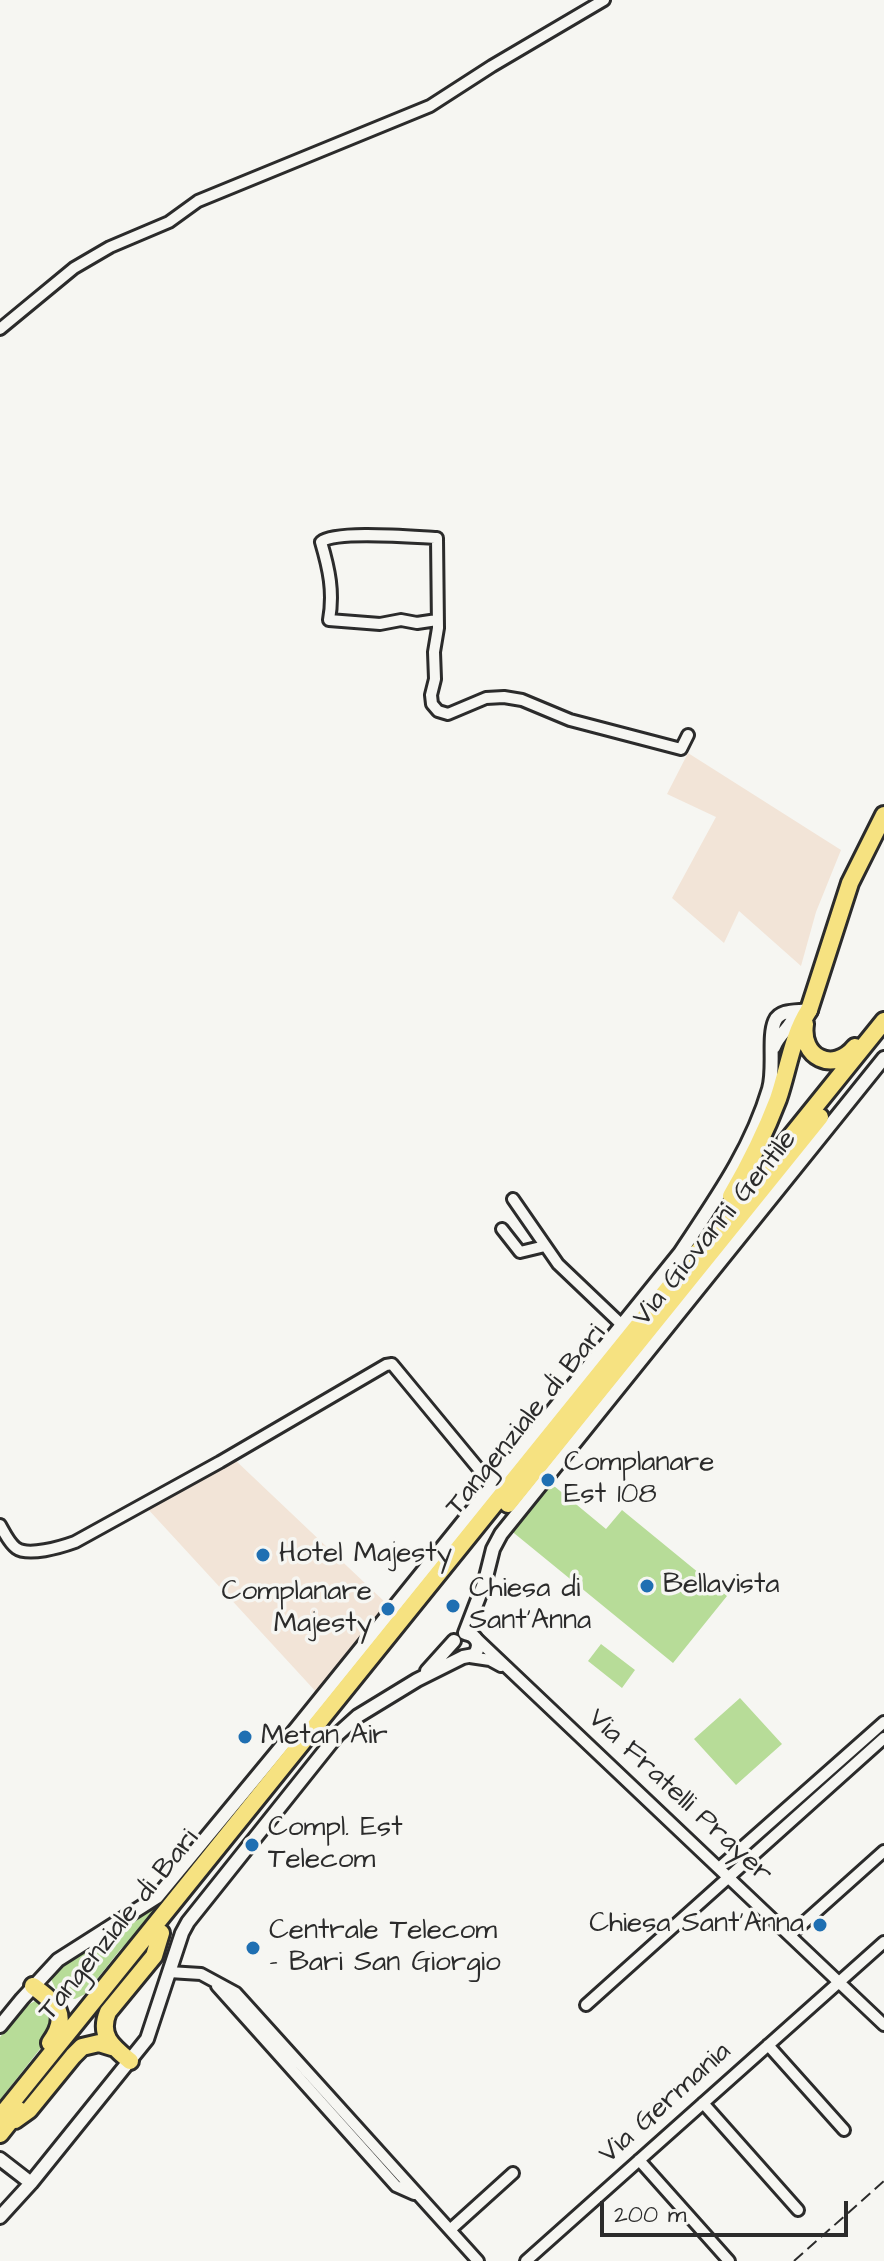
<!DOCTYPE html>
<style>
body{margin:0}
#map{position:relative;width:884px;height:2261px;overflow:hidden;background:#f6f6f2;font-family:"Architects Daughter",sans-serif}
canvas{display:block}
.scale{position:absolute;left:600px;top:2201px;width:248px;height:36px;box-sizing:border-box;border:4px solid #2b2b2b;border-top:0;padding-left:10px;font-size:24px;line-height:28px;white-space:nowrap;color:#2b2b2b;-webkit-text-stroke:6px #f6f6f2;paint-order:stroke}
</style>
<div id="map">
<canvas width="884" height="2261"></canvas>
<div class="scale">200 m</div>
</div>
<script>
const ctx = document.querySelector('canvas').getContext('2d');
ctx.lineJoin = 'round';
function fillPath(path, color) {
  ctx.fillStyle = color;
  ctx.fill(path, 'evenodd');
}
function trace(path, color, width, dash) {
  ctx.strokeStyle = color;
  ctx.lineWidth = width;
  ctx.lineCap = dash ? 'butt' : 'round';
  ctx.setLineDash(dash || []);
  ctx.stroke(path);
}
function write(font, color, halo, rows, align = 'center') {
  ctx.font = font + ' "Architects Daughter",sans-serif';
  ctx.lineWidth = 7;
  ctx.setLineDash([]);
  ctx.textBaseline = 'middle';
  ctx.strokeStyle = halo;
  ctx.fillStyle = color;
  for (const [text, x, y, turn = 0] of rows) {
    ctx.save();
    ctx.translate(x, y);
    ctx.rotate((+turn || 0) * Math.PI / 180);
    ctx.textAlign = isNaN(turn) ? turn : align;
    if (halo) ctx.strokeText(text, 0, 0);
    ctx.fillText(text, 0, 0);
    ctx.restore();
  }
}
const built = new Path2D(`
 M688,753L841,850L816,912L801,966L739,911L724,943L672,898L716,817L667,794Z
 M233,1458L387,1604L380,1613L382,1615L318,1694L146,1507Z`);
const green = new Path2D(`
 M548,1481L606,1529L622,1510L727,1596L673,1663L509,1529Z
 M601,1644L635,1670L622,1688L588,1661Z
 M740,1698L782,1744L736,1785L694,1739Z
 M270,1765L273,1767L147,1922L120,1950L85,1994L75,1999L59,1996L51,1979L58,1965L149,1908Z
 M35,2001L42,2002L56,2014L47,2040L0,2100V2037L26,2006Z`);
const minor = new Path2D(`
 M0,329L74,268L110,247L169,222L198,201L430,106L492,66L604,0
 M437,620L417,623L401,620L380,624L329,620C334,592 329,569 321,542C335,530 414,537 437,538L438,628L434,652L435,679L431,695L432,704L438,711L448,714L486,698L504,697L522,700L570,720L681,749L688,735
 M513,1199L558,1264L622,1325
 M502,1229L520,1252L545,1246
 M0,1525C4,1532 9,1543 16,1548C28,1557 61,1547 75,1542L220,1462L386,1365L392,1364L492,1485
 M477,1639L884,2025
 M470,1657L490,1660L501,1666
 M719,1868L884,1722
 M790,1935L884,1851
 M169,1972L201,1974L236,1993L478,2261
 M217,1986L396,2186L414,2194
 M586,2005L884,1738
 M768,2045L844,2130
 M703,2103L798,2210
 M639,2160L729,2261
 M451,2229L513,2173
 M526,2261L884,1942`);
const tertiary = new Path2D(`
 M774,1047C780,1032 791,1029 796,1012
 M465,1633L485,1581L493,1549L501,1534L884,1058
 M427,1671L454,1641
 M0,2026L22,1999L58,1960L157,1897L291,1735L680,1253C715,1200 751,1150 769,1089C775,1069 768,1037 775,1021C780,1009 798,1012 809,1010
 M0,2159L31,2183
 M0,2217L31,2183L147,2039L182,1933L188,1922L338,1734L358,1716L417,1680L463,1657L474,1655C482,1645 477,1635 465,1633`);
const primary = new Path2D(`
 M809,1010L850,883L884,815`);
const trunk = new Path2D(`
 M805,1024C800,1057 833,1074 855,1047
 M731,1196C749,1165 765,1133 778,1099C788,1070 792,1036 809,1010
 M508,1504L820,1117
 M33,1986C57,2004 70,2015 50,2043
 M130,2061C113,2047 98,2036 108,2012L154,1956L161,1933
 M0,2117L884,1021
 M15,2120L29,2110L73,2056L82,2047L99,2043L112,2047
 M0,2134L19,2110`);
const rail = new Path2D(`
 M794,2261L884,2181`);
const markers = [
 [548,1480,8,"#1f6fb2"],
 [263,1555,8,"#1f6fb2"],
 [647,1586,8,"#1f6fb2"],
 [453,1606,8,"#1f6fb2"],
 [388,1609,8,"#1f6fb2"],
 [245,1737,8,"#1f6fb2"],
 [252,1845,8,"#1f6fb2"],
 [820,1925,8,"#1f6fb2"],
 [253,1948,8,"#1f6fb2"]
];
const streetNames = [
 ["Via Giovanni Gentile",716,1229,-51],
 ["Tangenziale di Bari",527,1421,-51],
 ["Via Fratelli Prayer",679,1797,43],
 ["Tangenziale di Bari",120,1926,-51],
 ["Via Germania",666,2104,-42]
];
const poiNames = [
 ["Complanare",564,1464],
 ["Est 108",564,1496],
 ["Hotel Majesty",279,1555],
 ["Bellavista",663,1586],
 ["Chiesa di",469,1590],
 ["Sant'Anna",469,1622],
 ["Complanare",372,1593,"right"],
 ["Majesty",372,1625,"right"],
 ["Metan Air",261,1737],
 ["Compl. Est",268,1829],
 ["Telecom",268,1861],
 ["Chiesa Sant'Anna",804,1925,"right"],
 ["Centrale Telecom",269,1932],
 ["- Bari San Giorgio",269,1964]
];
fillPath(built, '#f2e4d7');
fillPath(green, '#b7dc98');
trace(minor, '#2b2b2b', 16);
trace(tertiary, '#2b2b2b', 18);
trace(primary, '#2b2b2b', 22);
trace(trunk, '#2b2b2b', 22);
trace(minor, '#f6f6f2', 10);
trace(tertiary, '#f6f6f2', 12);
trace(primary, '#f6e281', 16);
trace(trunk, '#f6e281', 16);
trace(rail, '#2b2b2b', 2, [12, 6]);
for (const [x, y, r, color] of markers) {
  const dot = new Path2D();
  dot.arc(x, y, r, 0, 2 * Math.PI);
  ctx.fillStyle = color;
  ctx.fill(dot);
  trace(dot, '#f6f6f2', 3);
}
write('28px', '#2b2b2b', '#f6f6f2', streetNames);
write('28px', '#2b2b2b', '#f6f6f2', poiNames, 'left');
</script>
